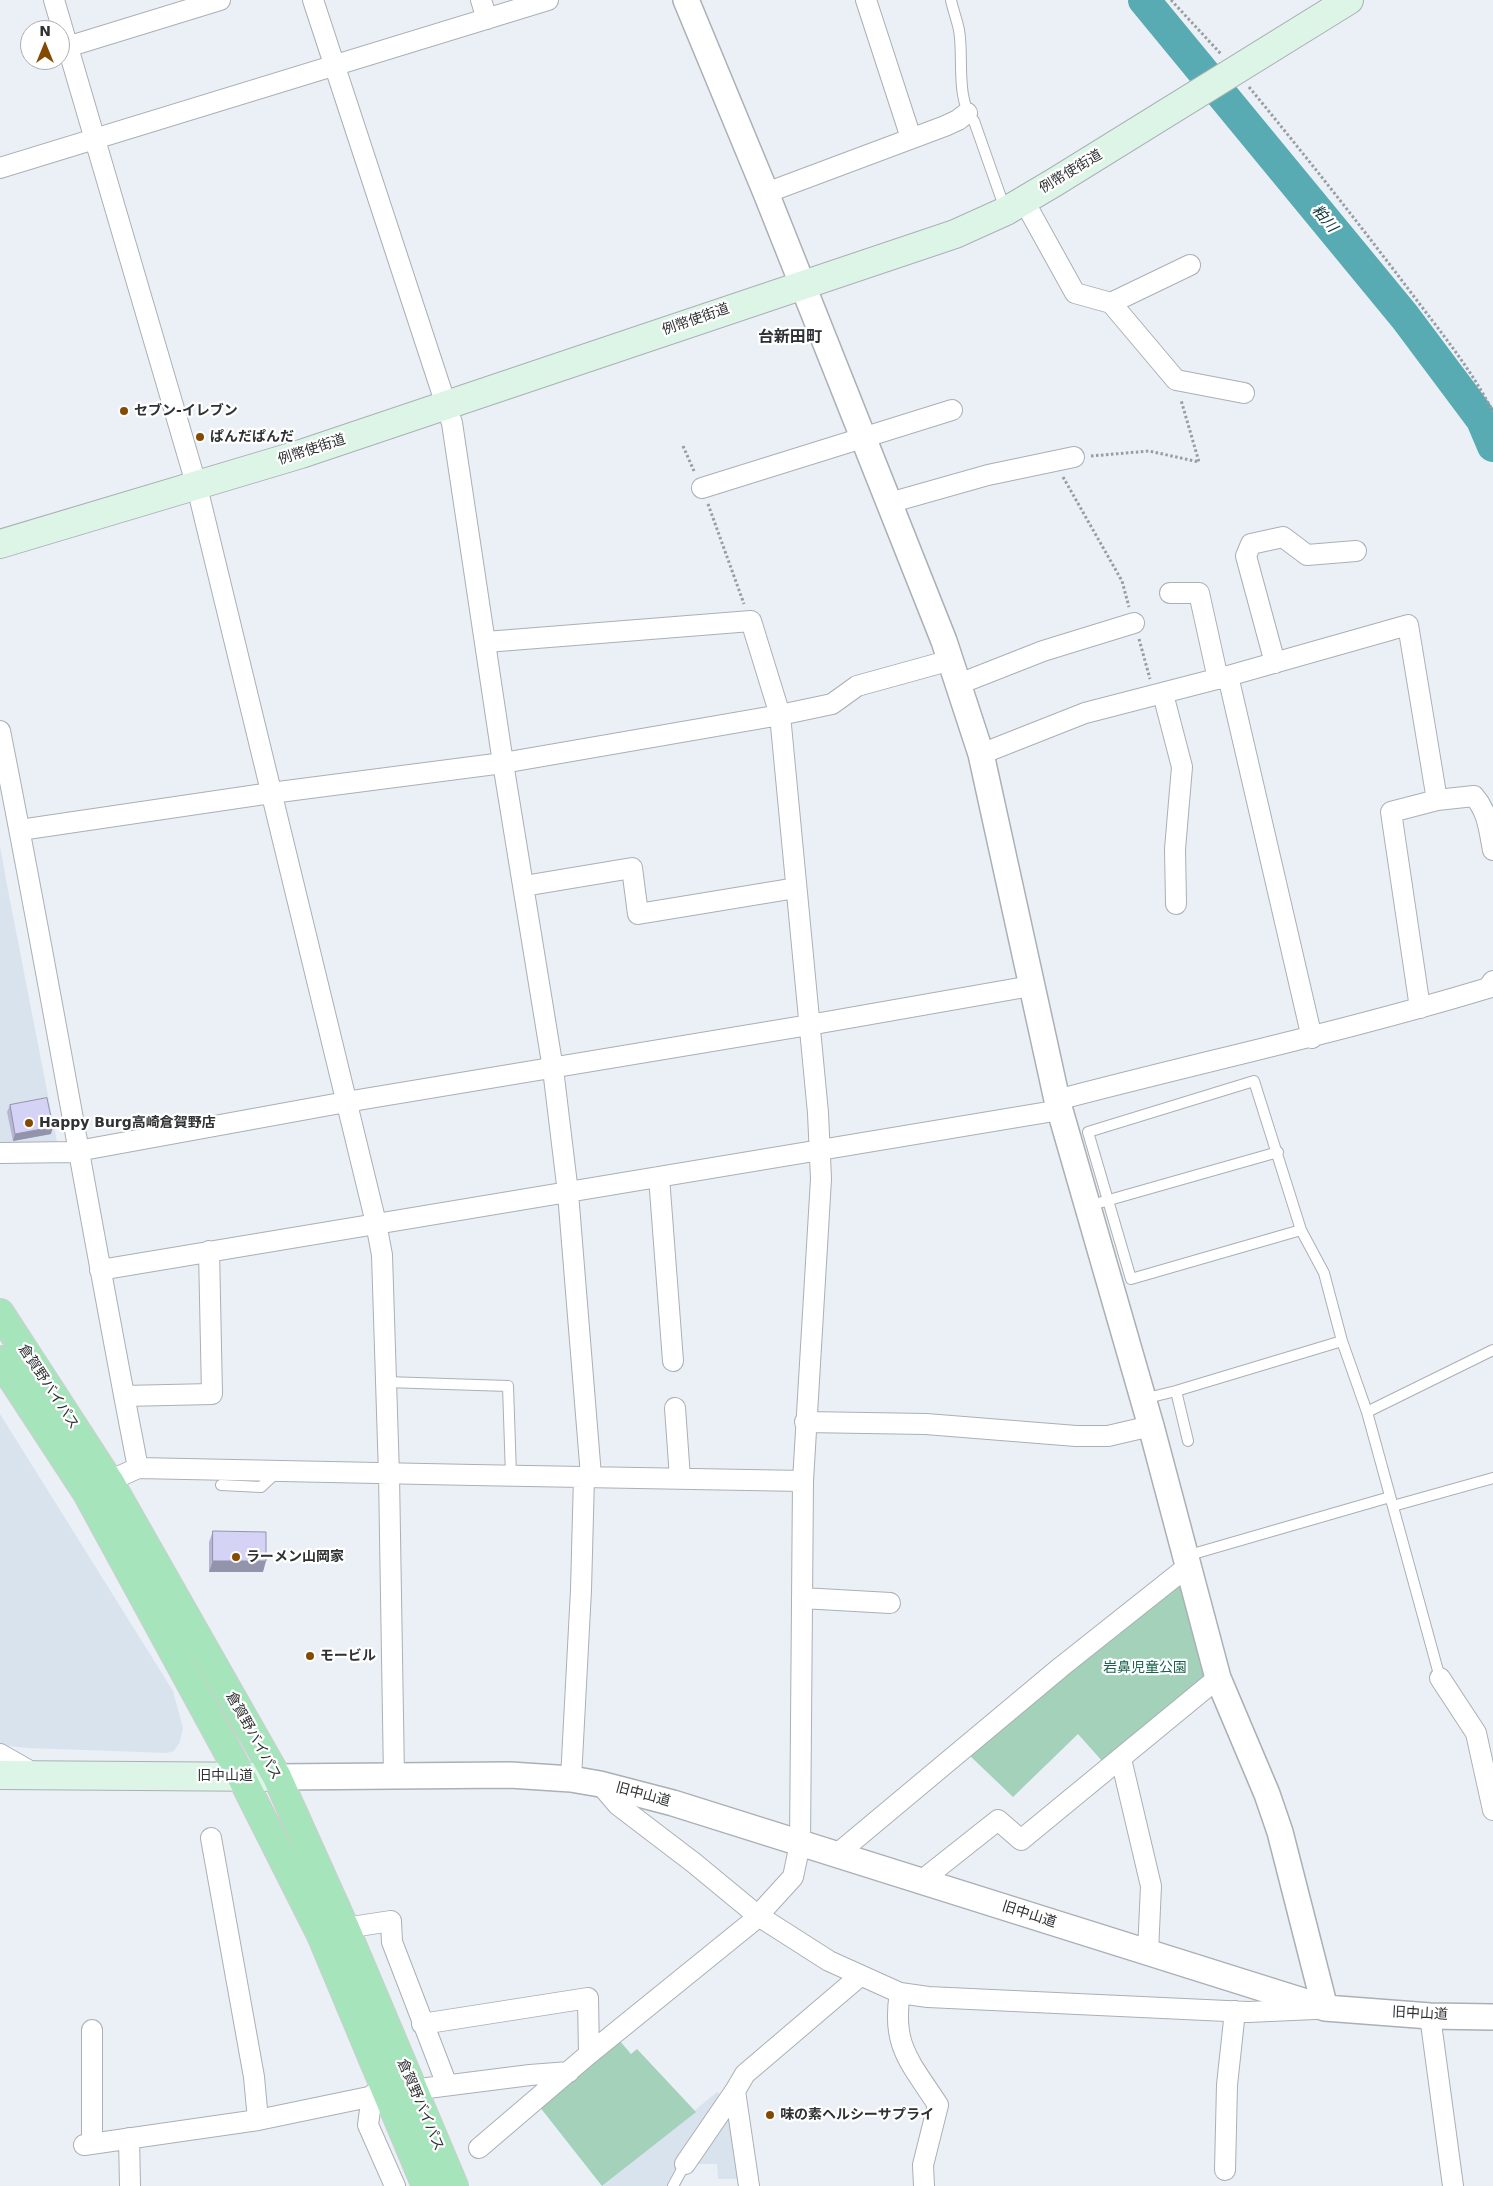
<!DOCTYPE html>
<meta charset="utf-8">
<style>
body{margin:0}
#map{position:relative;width:1493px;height:2186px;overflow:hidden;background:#eaf0f6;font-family:"DejaVu Sans",sans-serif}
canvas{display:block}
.north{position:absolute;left:20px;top:20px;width:50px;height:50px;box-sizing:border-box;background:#fff;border:1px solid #acadad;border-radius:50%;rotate:0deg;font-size:14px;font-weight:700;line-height:20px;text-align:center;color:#2f3133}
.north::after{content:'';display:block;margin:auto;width:18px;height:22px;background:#854a01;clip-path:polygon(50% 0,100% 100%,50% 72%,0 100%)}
</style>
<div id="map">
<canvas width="1493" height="2186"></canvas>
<div class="north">N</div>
</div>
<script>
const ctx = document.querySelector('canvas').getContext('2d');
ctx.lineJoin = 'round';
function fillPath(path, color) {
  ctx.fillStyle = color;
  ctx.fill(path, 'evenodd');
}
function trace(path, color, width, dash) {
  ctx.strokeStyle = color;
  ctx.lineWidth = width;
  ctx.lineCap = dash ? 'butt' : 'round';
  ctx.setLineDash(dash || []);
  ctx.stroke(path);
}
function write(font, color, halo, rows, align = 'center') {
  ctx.font = font + ' "DejaVu Sans","Noto Sans JP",sans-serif';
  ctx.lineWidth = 4.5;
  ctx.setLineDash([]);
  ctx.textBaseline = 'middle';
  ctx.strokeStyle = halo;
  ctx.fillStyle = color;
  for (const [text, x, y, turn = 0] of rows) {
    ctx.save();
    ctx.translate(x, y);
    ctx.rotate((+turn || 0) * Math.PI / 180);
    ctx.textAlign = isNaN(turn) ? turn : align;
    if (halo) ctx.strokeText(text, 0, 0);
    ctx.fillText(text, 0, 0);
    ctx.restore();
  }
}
const built = new Path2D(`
 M0,846L7,885L58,1147L0,1148Z
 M0,1414L173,1691L183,1728L180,1742L174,1751L167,1753L28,1748L0,1745Z
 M717,2092L734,2106L742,2179H718L717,2164H692L680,2186H603Z`);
const green = new Path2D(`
 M1181,1583L1208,1675L1103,1762L1078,1734L1013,1797L966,1752Z
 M619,2040L631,2054L637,2049L696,2112L602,2186L539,2106Z`);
const river = new Path2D(`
 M1144,0L1405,317L1482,420L1493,446`);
const path = new Path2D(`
 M1171,0L1221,54
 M1249,87C1304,154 1357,221 1409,290C1439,330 1470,367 1493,412
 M683,446L694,471
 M1091,456L1149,451L1199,462L1181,400
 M1063,477L1122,581L1129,607
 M708,504L744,604
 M1139,639L1150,679`);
const service = new Path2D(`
 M951,0C953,10 957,20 959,30C964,57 955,99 974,121L1005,209
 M1088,1206L1278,1152
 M1301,1230L1131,1279L1088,1132L1254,1081L1301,1230L1324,1273L1342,1341L1367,1412L1440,1678
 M386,1382L508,1386L511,1476
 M1143,1399L1176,1391
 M1367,1412L1493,1350
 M1188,1441L1176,1391L1342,1341
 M221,1485L261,1487L277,1472
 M1393,1506L1493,1478
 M1186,1556L1390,1497
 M673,2186L685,2164`);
const minor = new Path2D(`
 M54,0L197,487L376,1223L382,1255L389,1475L394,1777
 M313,0L452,423L503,763L553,1069L568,1193L591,1476
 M481,0L487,19
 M866,0L911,138
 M67,47L220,0
 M0,168L548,0
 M766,193L945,126L958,120L967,113
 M1024,201L1075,293L1111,303L1176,380L1244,393
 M1111,303L1190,265
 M702,488L952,410
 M889,503L988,475L1074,457
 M1170,593H1199L1218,679
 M1275,663L1246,556L1251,544L1283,537L1307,555L1356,551
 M1228,676L1312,1038
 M959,684L1043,651L1134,623
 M1163,694L1182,767L1175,849L1176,904
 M0,731C49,976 90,1222 138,1468L109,1481
 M981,754L1085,713L1228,676L1408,625L1437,800L1474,796C1488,812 1489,830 1493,850
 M20,830L271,793L503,763L780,715L832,704L857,686L951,660
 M524,886L632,868L638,914L796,888
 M1420,1008L1391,812L1437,800
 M1057,1100C1201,1062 1346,1031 1488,988L1493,981
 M0,1153L72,1152L346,1102L809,1025L1031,986
 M659,1177L673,1361
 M100,1270L1060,1110
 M124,1396L212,1394L209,1251
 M675,1408L680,1478
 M805,1422L926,1424L1076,1436H1108L1151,1426
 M138,1468C360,1474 581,1476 803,1481
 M802,1598L890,1603
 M1440,1678L1476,1733L1493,1810
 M0,1754L35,1774
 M1121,1759L1151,1886L1148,1952
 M571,1779L581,1590L584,1477
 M600,1784L618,1805L694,1863L757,1915L829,1961L900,1993L928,1997L1248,2012L1315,2009
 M211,1838L254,2077L258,2120
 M836,1855L1061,1667L1187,1567
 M921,1881L998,1820L1021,1840L1218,1678
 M345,1928L391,1921L392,1942L447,2085
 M900,1993C891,2046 911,2063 938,2105L923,2165L924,2186
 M1430,2016L1453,2186
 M422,2024L588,1998L589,2054
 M372,2095L368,2125L395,2186
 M129,2138L130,2186
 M92,2143V2030
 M84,2145L258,2120L388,2093L530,2075L569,2072
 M479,2148L589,2054L752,1922L793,1877L800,1844L803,1481L821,1179L818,1113L780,715L751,621L486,642
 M685,2164L735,2091
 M1225,2170L1227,2085L1235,2011
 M749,2186L735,2091L745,2074L860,1976`);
const tertiary = new Path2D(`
 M686,0L766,193L944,641L981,754L1057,1100L1151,1426L1218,1678L1267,1794L1280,1832L1325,2008
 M277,1777L510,1775L571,1779L600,1784L673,1803L1325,2008L1430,2016L1493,2017`);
const secondary = new Path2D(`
 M0,544L301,454L955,234L1006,211L1055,182L1349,0
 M0,1775L277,1777`);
const trunk = new Path2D(`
 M0,1313L109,1481L277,1777L345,1928L454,2186
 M0,1360L87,1493L241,1776L321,1935L426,2186`);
const wall = new Path2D(`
 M10,1105L51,1134L13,1141L7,1112Z
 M213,1531L263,1572H209V1542Z`);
const shadedWall = new Path2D(`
 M53,1127L51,1134L13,1141L15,1134Z
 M213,1561H266L263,1572H209Z`);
const building = new Path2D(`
 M47,1098L53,1127L15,1134L10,1105Z
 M213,1531L266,1532V1561H213Z`);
const markers = [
 [124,411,5,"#854a01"],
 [200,437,5,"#854a01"],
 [29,1123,5,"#854a01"],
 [236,1557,5,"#854a01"],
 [310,1656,5,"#854a01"],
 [770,2115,5,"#854a01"]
];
const streetNames = [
 ["例幣使街道",1071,172,-31],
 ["例幣使街道",696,320,-19],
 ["例幣使街道",312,450,-18],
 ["倉賀野バイパス",48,1387,57],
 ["倉賀野バイパス",253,1736,61],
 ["旧中山道",225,1776],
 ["旧中山道",643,1795,15],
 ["旧中山道",1029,1915,18],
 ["旧中山道",1420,2014,3],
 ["倉賀野バイパス",420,2105,67]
];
const poiNames = [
 ["セブン-イレブン",134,411],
 ["ぱんだぱんだ",210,437],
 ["Happy Burg高崎倉賀野店",39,1123],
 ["ラーメン山岡家",246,1557],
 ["モービル",320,1656],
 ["味の素ヘルシーサプライ",780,2115]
];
const parkNames = [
 ["岩鼻児童公園",1145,1668]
];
const waterNames = [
 ["粕川",1324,219,50]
];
const quarterNames = [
 ["台新田町",790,338]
];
fillPath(built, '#d8e3ee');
fillPath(green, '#a3d1b9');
trace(river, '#58abb2', 32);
trace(service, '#aab0b5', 12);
trace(minor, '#aab0b5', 22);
trace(tertiary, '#aab0b5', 28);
trace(secondary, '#aab0b5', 30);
trace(trunk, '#cdcece', 30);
trace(path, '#989da1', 3, [2.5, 2.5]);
trace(service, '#fff', 10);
trace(minor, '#fff', 20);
trace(tertiary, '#fff', 25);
trace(secondary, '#ddf5e6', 28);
trace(trunk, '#a6e4bc', 28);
fillPath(wall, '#b6b5d3');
fillPath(shadedWall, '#9493ac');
fillPath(building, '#d4d2f5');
trace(building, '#9493ac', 1);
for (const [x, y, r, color] of markers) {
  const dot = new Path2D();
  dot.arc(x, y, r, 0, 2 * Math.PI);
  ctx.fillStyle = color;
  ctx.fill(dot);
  trace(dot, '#fff', 2);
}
write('14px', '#2f3133', '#fff', streetNames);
write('bold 14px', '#2f3133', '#fff', poiNames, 'left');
write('14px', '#166547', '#fff', parkNames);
write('italic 15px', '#0f383b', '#fff', waterNames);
write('bold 16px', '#2d3135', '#fff', quarterNames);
</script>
